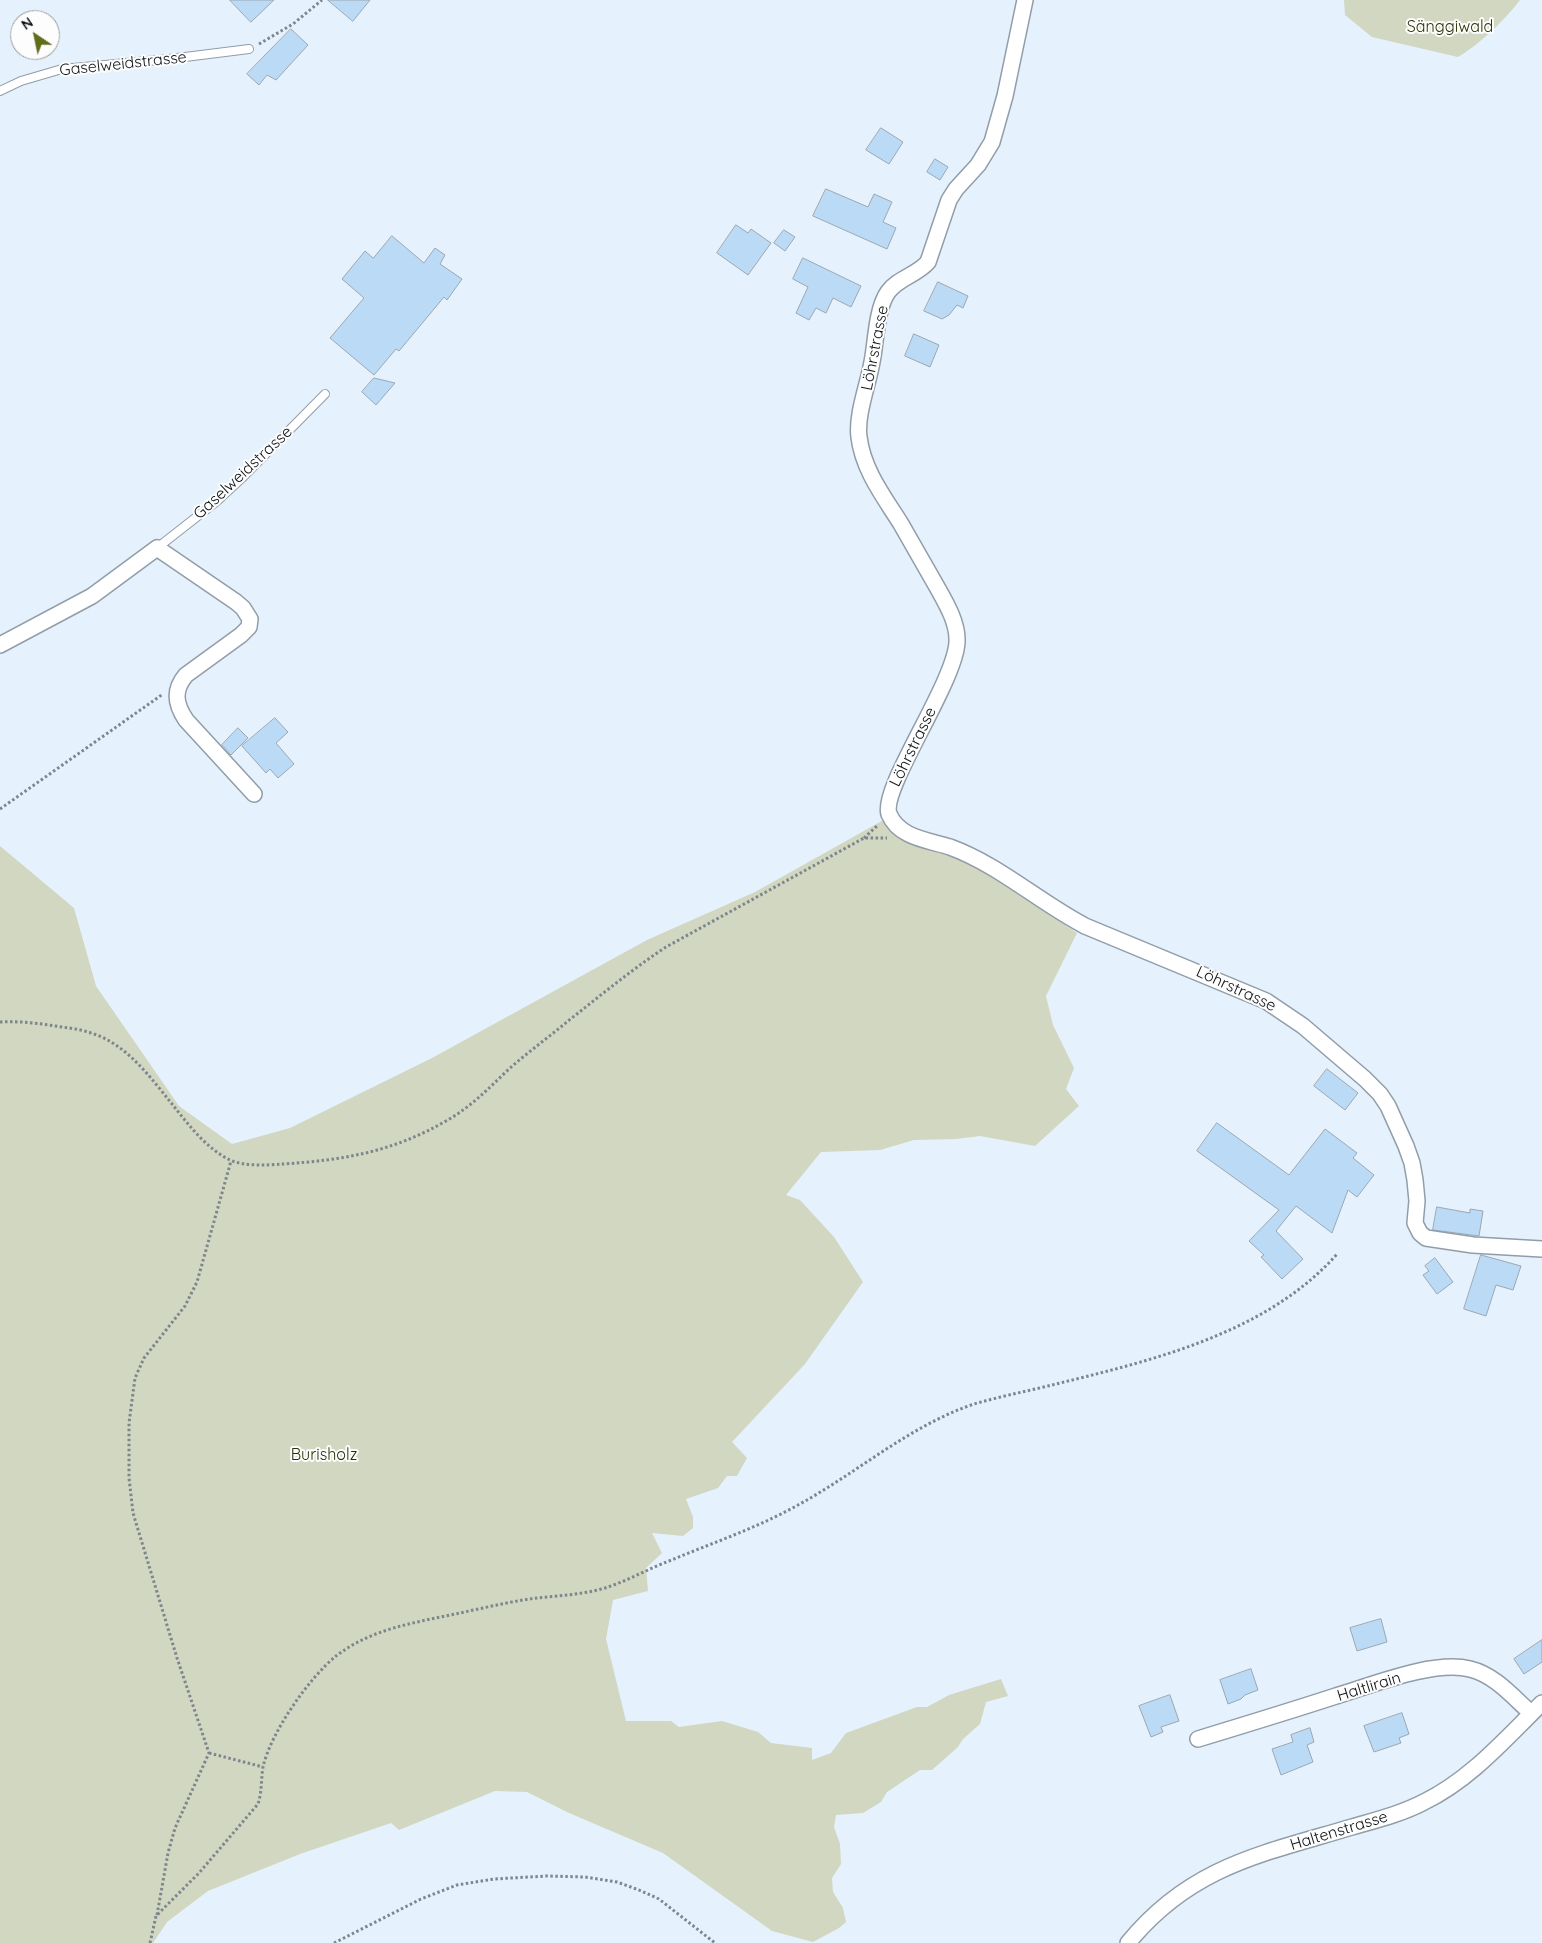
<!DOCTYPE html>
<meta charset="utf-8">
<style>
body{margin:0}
#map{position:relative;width:1542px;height:1943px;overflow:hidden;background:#e5f2fd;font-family:Quicksand,sans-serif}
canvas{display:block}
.north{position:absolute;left:10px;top:10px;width:50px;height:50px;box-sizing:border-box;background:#fdfdfd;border:1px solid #9d9fa0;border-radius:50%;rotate:326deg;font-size:14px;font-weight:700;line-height:20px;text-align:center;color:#0d1115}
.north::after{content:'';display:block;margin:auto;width:18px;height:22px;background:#606e19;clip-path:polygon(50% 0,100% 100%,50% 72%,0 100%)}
</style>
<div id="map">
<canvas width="1542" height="1943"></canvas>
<div class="north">N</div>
</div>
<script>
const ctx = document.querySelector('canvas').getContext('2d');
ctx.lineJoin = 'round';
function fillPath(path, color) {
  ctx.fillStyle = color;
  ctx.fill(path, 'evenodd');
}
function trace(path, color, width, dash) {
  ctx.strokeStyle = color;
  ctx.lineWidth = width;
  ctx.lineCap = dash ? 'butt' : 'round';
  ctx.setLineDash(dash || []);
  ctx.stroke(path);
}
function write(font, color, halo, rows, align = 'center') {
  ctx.font = font + ' Quicksand,sans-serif';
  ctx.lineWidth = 4;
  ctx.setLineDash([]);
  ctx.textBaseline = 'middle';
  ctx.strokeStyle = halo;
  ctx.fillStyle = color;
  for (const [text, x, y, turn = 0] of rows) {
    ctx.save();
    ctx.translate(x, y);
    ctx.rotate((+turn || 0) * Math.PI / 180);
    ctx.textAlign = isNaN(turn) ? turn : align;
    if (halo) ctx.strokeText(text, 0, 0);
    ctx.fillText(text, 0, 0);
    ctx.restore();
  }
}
const green = new Path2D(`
 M1344,0H1520C1504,21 1481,43 1458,57L1372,37L1345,15Z
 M887,818L947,848L1077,933L1046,996L1053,1025L1074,1068L1066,1089L1079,1106L1035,1146L980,1136L956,1139L914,1140L880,1150L821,1152L786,1195L800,1200L834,1237L863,1282L805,1364L732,1442L747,1458L737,1476H727L718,1488L686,1499L693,1517V1528L683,1536L652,1533L662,1553L646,1568L648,1591L613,1600L606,1639L626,1721H671L679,1727L722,1721L758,1732L771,1743L812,1748V1760L831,1753L846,1733L917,1707H927L949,1695L1001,1679L1008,1696L986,1702L980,1724L963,1739L958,1747L932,1770H920L887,1792L881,1802L863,1813L836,1815L834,1827L840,1844L841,1864L832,1878L833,1892L843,1908L846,1922L839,1928L813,1942L772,1931L663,1853L569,1813L527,1792L495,1791L399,1830L391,1823L300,1854L208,1891L167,1922L153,1943H0V846L74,908L96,986L179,1106L232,1144L290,1128L432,1058L647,940L755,892Z`);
const building = new Path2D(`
 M230,0H274L251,22Z
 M328,0H370L353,21Z
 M291,29L308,45L276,80L267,75L259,85L247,74Z
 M881,128L903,142L889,164L866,150Z
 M935,159L948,167L940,180L927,172Z
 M826,189L868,207L874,194L892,202L883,222L896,228L887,249L813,216Z
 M736,225L748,233L751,229L771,243L748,275L717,253Z
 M784,230L795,237L785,251L774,243Z
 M392,236L424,263L435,248L445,255L440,264L462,279L447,300L444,297L399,351L396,349L374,375L330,338L364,298L342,279L365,251L373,258Z
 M803,258L861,286L851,307L833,298L826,313L816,308L809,320L796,313L808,287L793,279Z
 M938,282L968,296L963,308L957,305L949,315L942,319L924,311Z
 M914,334L939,345L930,367L905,356Z
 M374,378L395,383L376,405L362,392Z
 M275,718L288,732L276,743L294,764L278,778L270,769L266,773L242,746Z
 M238,728L248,738L231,755L222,745Z
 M1327,1069L1358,1093L1345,1110L1314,1086Z
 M1217,1123L1289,1175L1325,1129L1357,1153L1353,1158L1374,1175L1357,1197L1348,1190L1332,1233L1296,1206L1276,1231L1303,1259L1282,1279L1261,1257L1264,1255L1249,1241L1279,1210L1197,1151Z
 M1437,1207L1470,1213V1209L1483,1211L1479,1236L1433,1230Z
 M1481,1255L1521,1266L1513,1290L1496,1285L1486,1316L1464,1309Z
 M1435,1258L1453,1282L1437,1294L1423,1275L1429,1271L1425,1266Z
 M1381,1619L1387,1642L1357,1651L1350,1628Z
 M1542,1640V1662L1524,1674L1514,1659Z
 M1251,1669L1258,1690L1245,1695L1241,1699L1228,1704L1220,1680Z
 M1170,1695L1179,1721L1161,1727L1163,1732L1151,1737L1139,1706Z
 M1402,1713L1409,1734L1399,1738L1401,1743L1374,1752L1364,1726Z
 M1310,1728L1314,1742L1307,1745L1313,1762L1281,1775L1272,1749L1293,1742L1291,1735Z`);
const path = new Path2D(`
 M259,44L293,24L322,0
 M0,809L163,694
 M864,838L878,825
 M0,1022C19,1021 37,1023 55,1026C68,1028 81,1029 94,1034C127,1045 151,1078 172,1104C188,1124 205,1147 228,1159C243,1167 267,1165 283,1164C344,1160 392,1152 446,1121C471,1107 489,1088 509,1069C528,1052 549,1037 568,1021C600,996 631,970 666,947L864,838H887
 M209,1753L263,1767
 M157,1915L168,1853L175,1828L209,1753L177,1658L133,1513L129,1478V1423L135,1378L144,1358L185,1306L197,1282L231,1161
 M150,1943L156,1916L199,1873L258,1804C262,1792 261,1779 263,1767C271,1732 309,1678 336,1656C371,1629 413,1623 455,1614C479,1609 504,1603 529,1599C554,1596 581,1595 605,1588C627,1581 648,1569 669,1561C712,1543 757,1528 798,1505C857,1473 909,1426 974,1404C998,1397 1023,1392 1048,1386C1149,1361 1266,1335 1338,1253
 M334,1943L421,1899L457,1885L494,1879L547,1876L585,1877L617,1882L639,1890L659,1899L715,1943`);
const service = new Path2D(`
 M0,91L21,81L62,69L169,59L249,49
 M157,548L217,501L244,476L325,394`);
const minor = new Path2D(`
 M1025,0L1005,96L992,142L978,165L956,189L949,200L928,262C917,275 898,278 888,292C876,309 876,343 872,362C868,385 856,415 859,437C863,470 884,497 901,524C913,545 925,566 937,587C946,603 958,623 957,642C955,683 880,789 889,814C899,838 928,840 950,847C999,865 1039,902 1085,926L1266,1001L1303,1026L1365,1079L1380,1094L1388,1106L1406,1146L1412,1163L1415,1180L1417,1201L1415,1223L1420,1233L1426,1238L1473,1245L1542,1249
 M0,645L92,596L157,548L236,602L243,608L250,619L249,627L241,635L186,675C173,690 175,704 186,720L254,794
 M1198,1739C1244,1725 1290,1711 1336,1696C1373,1685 1433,1660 1470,1669C1495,1675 1513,1697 1531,1713
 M1128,1943C1191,1866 1262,1854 1352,1827C1376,1820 1401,1814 1424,1802C1471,1779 1505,1739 1542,1703`);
const parkNames = [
 ["Sänggiwald",1450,27],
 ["Burisholz",324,1455]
];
const streetNames = [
 ["Gaselweidstrasse",123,64,-6],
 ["Löhrstrasse",875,348,-79],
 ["Gaselweidstrasse",243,473,-43],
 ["Löhrstrasse",913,747,-64],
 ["Löhrstrasse",1236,989,25],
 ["Haltlirain",1369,1687,-17],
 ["Haltenstrasse",1339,1831,-17]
];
fillPath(green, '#d1d7c0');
fillPath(building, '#badaf5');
trace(building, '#9ba7b2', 1);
trace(service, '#919da8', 10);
trace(minor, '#919da8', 18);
trace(path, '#7d868d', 3, [2.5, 2.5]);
trace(service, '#fff', 8);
trace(minor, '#fff', 15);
write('16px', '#293003', '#fdfdfd', parkNames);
write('16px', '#0d1115', '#fdfdfd', streetNames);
</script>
